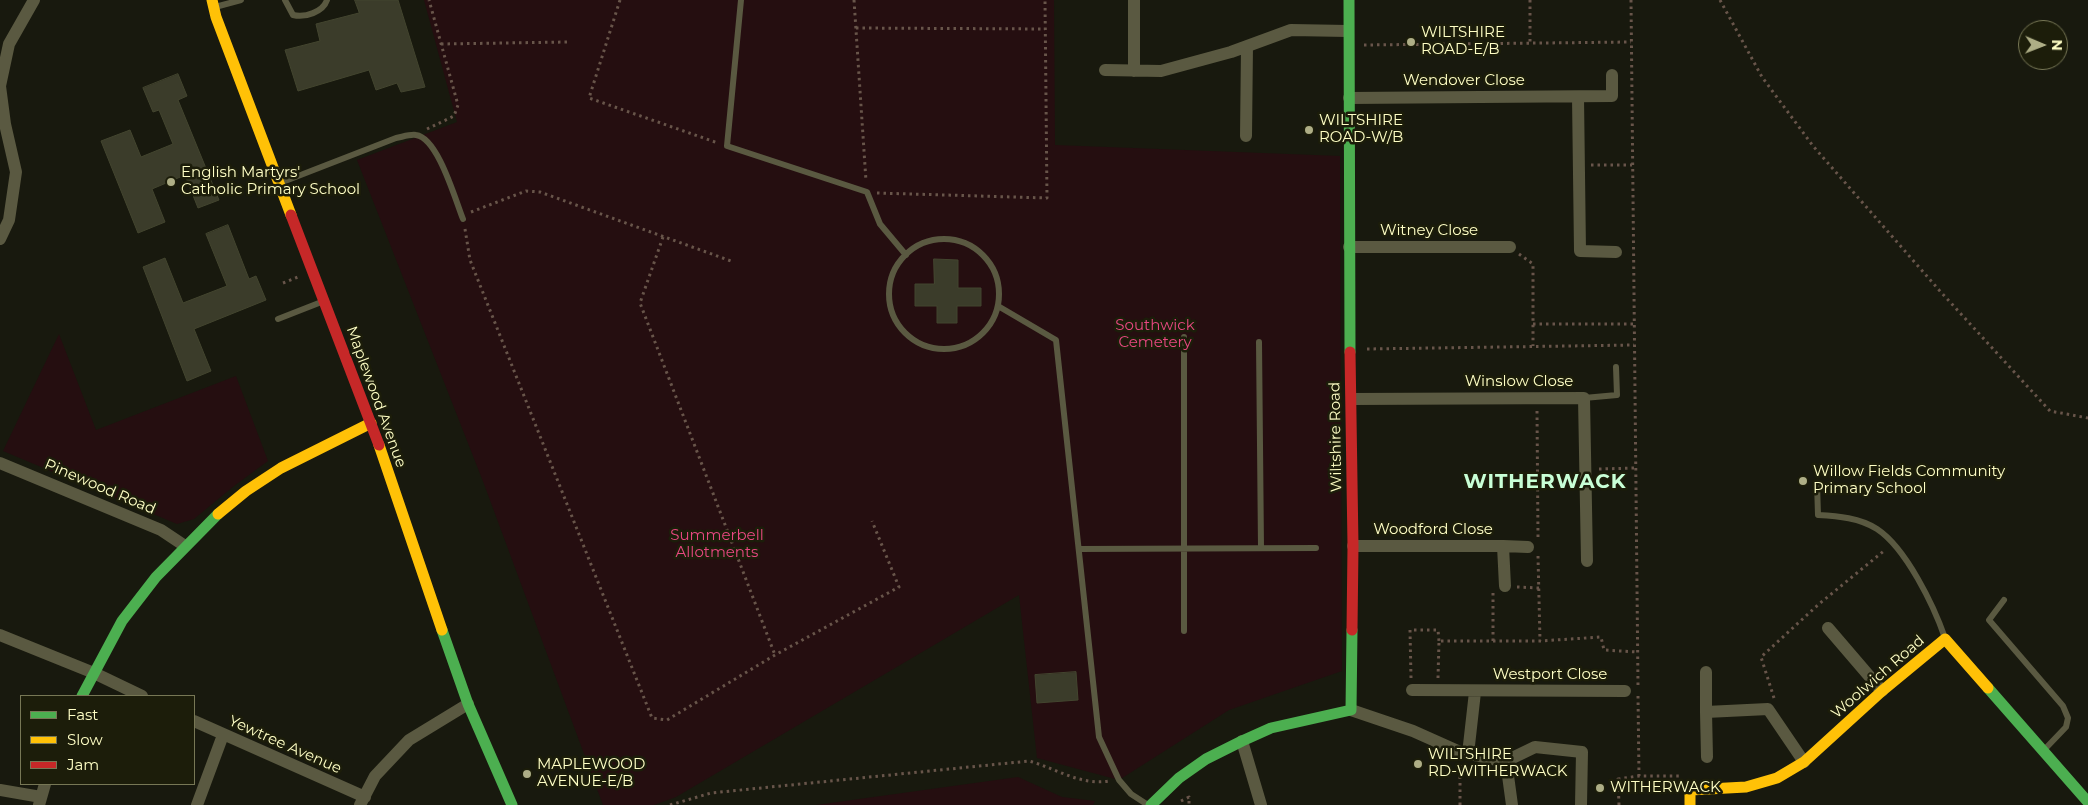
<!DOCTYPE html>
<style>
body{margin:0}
#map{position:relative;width:2088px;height:805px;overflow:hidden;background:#18190e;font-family:Montserrat,sans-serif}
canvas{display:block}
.legend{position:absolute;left:20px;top:695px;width:175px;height:90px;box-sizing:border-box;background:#1c1d0a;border:1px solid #775;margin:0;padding:6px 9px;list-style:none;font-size:15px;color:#ffffc6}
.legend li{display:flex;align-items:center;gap:10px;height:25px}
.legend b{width:25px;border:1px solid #775}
.north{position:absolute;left:2018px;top:20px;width:50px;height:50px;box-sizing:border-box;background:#1c1d0a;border:1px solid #775;border-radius:50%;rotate:91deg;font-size:14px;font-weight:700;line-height:20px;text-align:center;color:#ffffc6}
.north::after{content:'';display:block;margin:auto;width:18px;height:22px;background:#aeae86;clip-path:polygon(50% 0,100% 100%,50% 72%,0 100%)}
</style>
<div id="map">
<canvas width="2088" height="805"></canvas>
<ul class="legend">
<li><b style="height:6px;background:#4caf50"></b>Fast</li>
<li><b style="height:6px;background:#ffc107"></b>Slow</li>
<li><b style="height:6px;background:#c62828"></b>Jam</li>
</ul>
<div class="north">N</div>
</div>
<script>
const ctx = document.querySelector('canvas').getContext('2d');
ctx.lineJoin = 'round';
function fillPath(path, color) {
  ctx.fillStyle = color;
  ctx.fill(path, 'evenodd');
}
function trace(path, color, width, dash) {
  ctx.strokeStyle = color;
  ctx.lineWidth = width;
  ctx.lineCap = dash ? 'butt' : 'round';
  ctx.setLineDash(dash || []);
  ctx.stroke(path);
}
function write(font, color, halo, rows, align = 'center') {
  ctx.font = font + ' Montserrat,sans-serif';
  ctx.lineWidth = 5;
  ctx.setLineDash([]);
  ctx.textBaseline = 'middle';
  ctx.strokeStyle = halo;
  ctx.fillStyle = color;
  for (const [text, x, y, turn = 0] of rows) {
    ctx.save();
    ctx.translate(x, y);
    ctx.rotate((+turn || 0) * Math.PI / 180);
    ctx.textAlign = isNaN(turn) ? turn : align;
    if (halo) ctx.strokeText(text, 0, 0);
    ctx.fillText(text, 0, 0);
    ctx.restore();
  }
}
const green = new Path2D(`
 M424,0H1054L1055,145L1340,156L1342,671L1229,710L1119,780L1037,758L1019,595L676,797L654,805H603L484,484L357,160L457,122Z
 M59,334L96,430L236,376L268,461L234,486L194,519L177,524L3,451Z
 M1018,777L1062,797L1095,801L1093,805H816Z`);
const building = new Path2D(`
 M355,0H398L425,87L401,92L397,83L376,90L369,70L298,91L285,50L320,41L316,24L359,13Z
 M178,74L187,96L178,100L219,200L198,208L185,175L152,189L165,222L138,233L101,141L130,130L141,157L173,144L159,110L153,112L143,88Z
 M228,225L249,279L256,276L266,300L194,329L211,371L187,381L143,267L165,258L183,303L227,286L206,234Z
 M934,259L958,260V288H981V306H957V323H937V306H915V284H934Z
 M1076,672L1078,700L1037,703L1035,675Z`);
const path = new Path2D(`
 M620,0L589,98L718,143
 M854,0L866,181
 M1530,0V43
 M1631,0L1638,685
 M1720,0L1762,77L1813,146L1939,290L2050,411L2088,418
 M856,28L1045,29
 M441,44L567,42
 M1364,45L1631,42
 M427,129L454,116L458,105L429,0
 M1591,165H1632
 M877,193L1047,198L1045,0
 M471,212L526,191L540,192L731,261
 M465,229L470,260L652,718L667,720L775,655L899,587L872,521
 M663,237L640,303L775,655
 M1519,254L1533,264V346
 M283,283L298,277
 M1533,324H1634
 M1367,349L1634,345
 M1537,411L1538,537
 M1599,469L1636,468
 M1538,556L1540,641
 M1517,587L1539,588
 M1493,593V641
 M1411,678L1410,630H1438L1439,641
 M1438,678L1439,641H1540L1601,637L1604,650L1637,652
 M1638,696L1639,776
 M1774,698L1761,657L1819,604L1885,550
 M1181,801L1189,797V805
 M670,805L711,793L1029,761C1055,768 1081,786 1109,781
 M1460,805V765
 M1619,805L1618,779L1639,776H1680`);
const lane = new Path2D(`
 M285,0L293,15C305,18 323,12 327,0
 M741,0L727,146L867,192L880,224L906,255
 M215,7L241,0
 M280,183L396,138C402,137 410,134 416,135C438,138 455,199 463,219
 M889 294a55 55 0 1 1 110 0a55 55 0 1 1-110 0Z
 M998,306L1056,340L1099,737L1119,780L1131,794L1148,805
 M278,319L324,301
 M1259,342L1261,548
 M1584,398L1617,395L1616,367
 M1817,483L1818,515C1838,516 1860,518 1877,529C1906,548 1934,606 1945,638
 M1079,549L1316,548
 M2004,600L1989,620L2063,706L2068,718L2066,727L2044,750
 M1184,631V337`);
const street = new Path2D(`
 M1134,0V71
 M1105,70L1161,71L1231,52L1291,30L1348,31
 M1578,97L1580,251L1616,252
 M1349,98L1612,96V75
 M1246,136L1247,46
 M0,239L9,220L16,172L5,124L0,86L9,44L34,0
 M1349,247H1510
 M1352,399L1584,398L1587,561
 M0,463L161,530L185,546
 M1353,546H1503L1505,586
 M1503,546L1528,547
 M1828,628L1882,691
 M0,635L94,673L142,696
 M1706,672V712
 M1412,690L1625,691
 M1351,710L1413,731L1460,752L1496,760L1506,761L1535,747L1582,752L1581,805
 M194,721L365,797
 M1242,741L1261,805
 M1468,754L1475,692
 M1707,757L1706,712L1768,709L1804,762
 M1506,761L1512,805
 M0,790L41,797
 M39,805L45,784
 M197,805L223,735
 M360,805L375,776L409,740L468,704`);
const fast = new Path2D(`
 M1349,0L1350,352
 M442,630L468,704L512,805
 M1988,688L2088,802
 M82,696L122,621L156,577L218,514
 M1151,805L1179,778L1206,759L1242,741L1271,728L1351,710L1352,630`);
const slow = new Path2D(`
 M212,0L216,17L291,215
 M379,445L442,630
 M218,514L246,491L281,468L371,423
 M1690,805V790L1746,787L1777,778L1804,762L1882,691L1945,639L1988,688`);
const jam = new Path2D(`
 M291,215L379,445
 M1350,352L1353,546L1352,630`);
const markers = [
 [1411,42,5,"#aeae86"],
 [1309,130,5,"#aeae86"],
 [171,182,5,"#aeae86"],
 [1803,481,5,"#aeae86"],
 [1418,764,5,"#aeae86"],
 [527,774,5,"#aeae86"],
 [1600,788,5,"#aeae86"]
];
const poiNames = [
 ["WILTSHIRE",1421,33],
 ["ROAD-E/B",1421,50],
 ["WILTSHIRE",1319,121],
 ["ROAD-W/B",1319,138],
 ["English Martyrs'",181,173],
 ["Catholic Primary School",181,190],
 ["Willow Fields Community",1813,472],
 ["Primary School",1813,489],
 ["WILTSHIRE",1428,755],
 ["RD-WITHERWACK",1428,772],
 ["MAPLEWOOD",537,765],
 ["AVENUE-E/B",537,782],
 ["WITHERWACK",1610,788]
];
const streetNames = [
 ["Wendover Close",1464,81],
 ["Witney Close",1429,231],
 ["Winslow Close",1519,382],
 ["Maplewood Avenue",376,397,70],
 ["Wiltshire Road",1336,437,-91],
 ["Pinewood Road",100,487,23],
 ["Woodford Close",1433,530],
 ["Westport Close",1550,675],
 ["Woolwich Road",1878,677,-41],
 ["Yewtree Avenue",285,745,24]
];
const parkNames = [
 ["Southwick",1155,326],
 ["Cemetery",1155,343],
 ["Summerbell",717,536],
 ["Allotments",717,553]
];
const districtNames = [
 ["WITHERWACK",1545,482]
];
fillPath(green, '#250e10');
fillPath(building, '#3b3c2a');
trace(building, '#43452f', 1);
trace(path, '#68554a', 3, [2.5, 4]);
trace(lane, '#5a5941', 6);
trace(street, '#5a5941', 12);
trace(fast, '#4caf50', 11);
trace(slow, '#ffc107', 11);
trace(jam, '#c62828', 11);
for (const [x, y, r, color] of markers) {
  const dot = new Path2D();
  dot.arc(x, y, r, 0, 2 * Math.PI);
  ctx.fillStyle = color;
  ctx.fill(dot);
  trace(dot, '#1c1d0a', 2);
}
write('15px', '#ffffc6', '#1c1d0a', poiNames, 'left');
write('15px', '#ffffc6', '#1c1d0a', streetNames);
write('15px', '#e94882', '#1c1d0a', parkNames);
ctx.letterSpacing = '1px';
write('bold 20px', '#c8ffd6', '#1c1d0a', districtNames);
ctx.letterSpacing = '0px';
</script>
